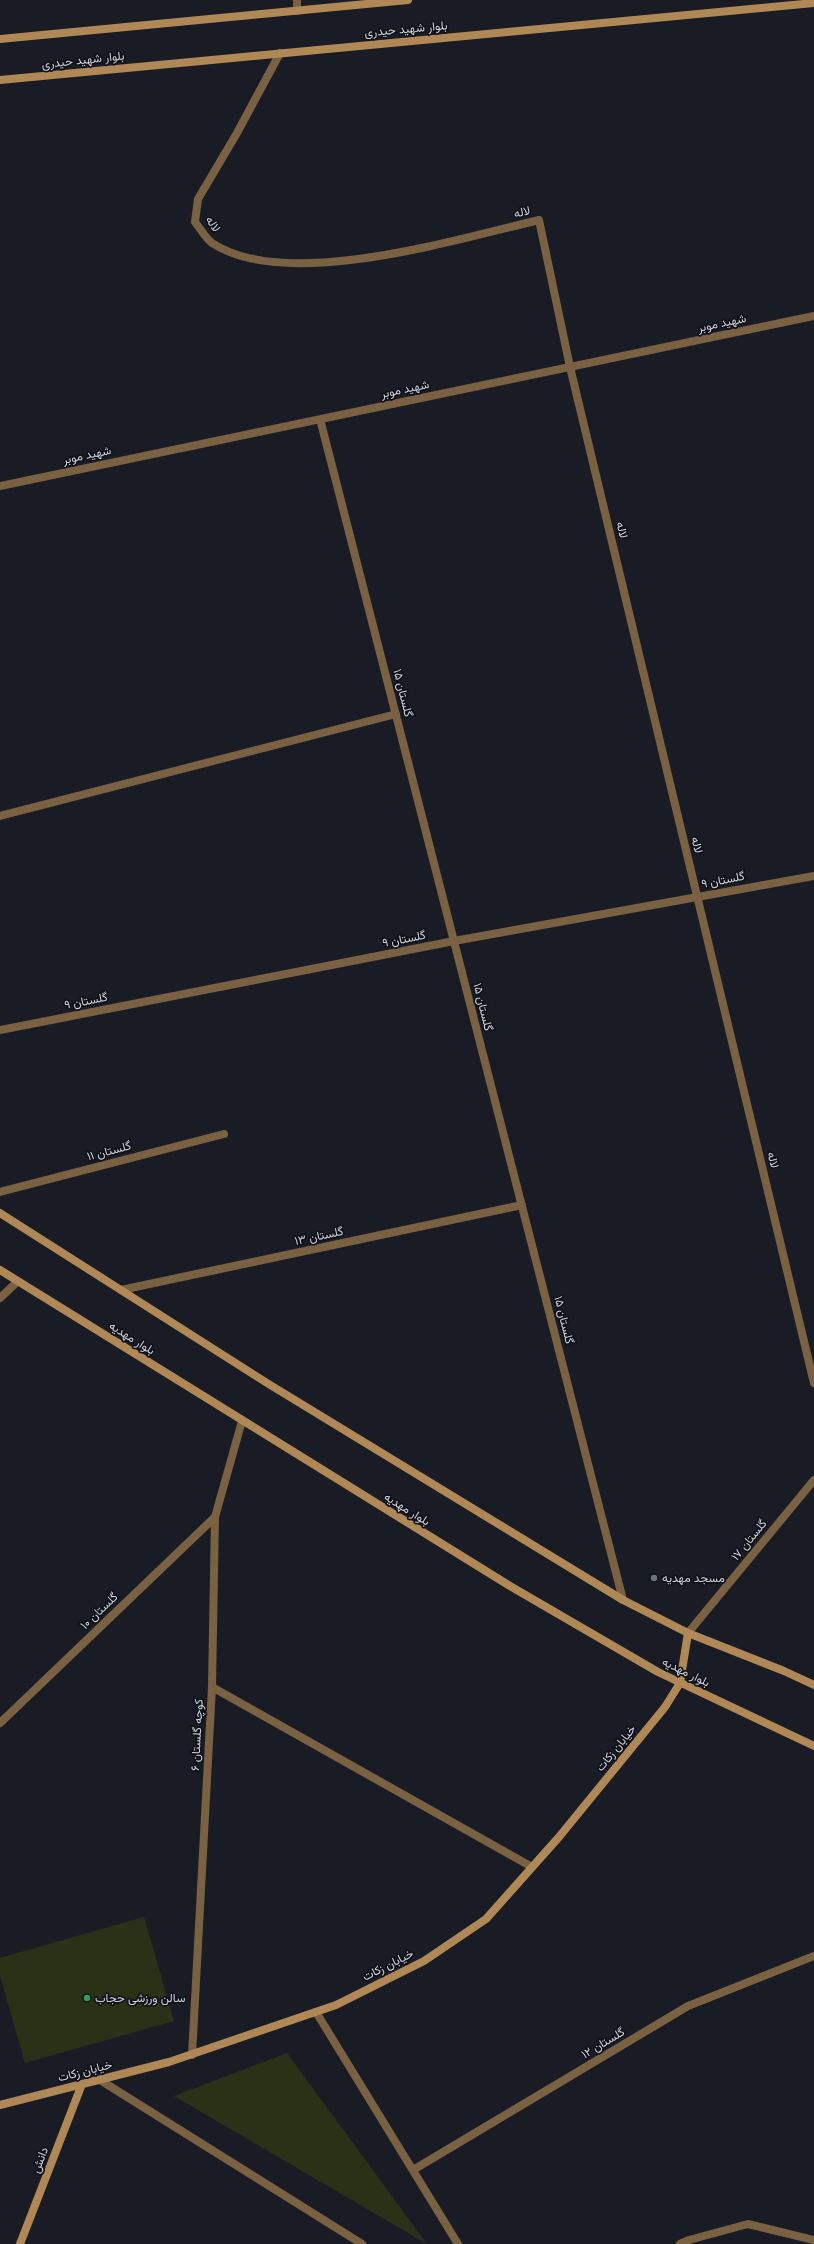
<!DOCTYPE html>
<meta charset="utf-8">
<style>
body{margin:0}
canvas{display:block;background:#191c24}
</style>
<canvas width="814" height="2244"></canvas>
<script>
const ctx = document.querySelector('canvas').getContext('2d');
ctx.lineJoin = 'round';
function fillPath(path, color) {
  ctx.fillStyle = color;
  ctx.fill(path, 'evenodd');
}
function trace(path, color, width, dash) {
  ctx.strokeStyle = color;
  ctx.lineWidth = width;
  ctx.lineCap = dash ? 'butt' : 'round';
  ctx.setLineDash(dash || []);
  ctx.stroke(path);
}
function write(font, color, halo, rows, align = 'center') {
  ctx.font = font + ' Lato,Vazirmatn,sans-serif';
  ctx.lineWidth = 3.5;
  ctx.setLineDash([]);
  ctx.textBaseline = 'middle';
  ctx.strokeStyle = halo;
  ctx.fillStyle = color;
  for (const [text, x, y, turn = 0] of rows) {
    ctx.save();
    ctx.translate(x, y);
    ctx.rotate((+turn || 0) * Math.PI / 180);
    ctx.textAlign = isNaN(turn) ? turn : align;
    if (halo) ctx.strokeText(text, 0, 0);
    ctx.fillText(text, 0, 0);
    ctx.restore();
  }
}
const green = new Path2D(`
 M144,1917L174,2021L25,2063L0,1976V1958Z
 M287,2053L427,2244L174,2096Z`);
const lane = new Path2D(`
 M0,1192L224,1134`);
const street = new Path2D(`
 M297,0V11
 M280,53L237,133L198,199L195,222C200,228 206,239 212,243C286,292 457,239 539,220L570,367L814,1383
 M320,419L623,1600
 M0,486L814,316
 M0,816L396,714
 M0,1030L454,941L814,876
 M121,1290L522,1205
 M0,1298L17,1282
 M688,1633L814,1480
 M212,1687L532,1867
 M0,1723L215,1517
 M316,2012L458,2244
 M192,2055L212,1687L215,1517L242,1421
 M100,2080L362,2244
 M413,2170L688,2006L814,1956
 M680,2244L689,2240L748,2224L814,2240`);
const secondary = new Path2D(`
 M0,39L408,0
 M0,80L814,3
 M0,1213L267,1383L623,1600L688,1633L784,1671L814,1685
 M0,1270L510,1586L658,1672L814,1746
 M0,2105L169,2062L336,2005L424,1961L486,1919L559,1837L665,1707L680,1683L688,1633
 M20,2244L82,2084`);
const markers = [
 [654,1578,4,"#6b7280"],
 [87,1998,4,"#2e9e5b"]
];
const streetNames = [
 ["بلوار شهید حیدری",406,29,-5],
 ["بلوار شهید حیدری",83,60,-6],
 ["لاله",522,212,-13],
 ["لاله",213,224,57],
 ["شهید موبر",722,323,-12],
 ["شهید موبر",405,389,-12],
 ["شهید موبر",87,455,-12],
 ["لاله",622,530,77],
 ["گلستان ۱۵",403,693,76],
 ["لاله",697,845,77],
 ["گلستان ۹",723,880,-11],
 ["گلستان ۹",404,939,-11],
 ["گلستان ۹",86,1001,-11],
 ["گلستان ۱۵",483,1007,76],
 ["گلستان ۱۱",109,1151,-15],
 ["لاله",773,1160,76],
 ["گلستان ۱۳",319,1236,-12],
 ["گلستان ۱۵",564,1320,76],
 ["بلوار مهدیه",132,1338,32],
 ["بلوار مهدیه",407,1509,32],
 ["گلستان ۱۷",749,1540,-51],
 ["گلستان ۱۰",99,1611,-44],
 ["بلوار مهدیه",686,1672,26],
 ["کوچه گلستان ۶",197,1735,-87],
 ["خیابان زکات",616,1748,-51],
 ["خیابان زکات",388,1965,-27],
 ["گلستان ۱۲",603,2043,-31],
 ["خیابان زکات",85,2071,-14],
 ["دانش",40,2160,-69]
];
const poiNames = [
 ["مسجد مهدیه",662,1578],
 ["سالن ورزشی حجاب",95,1998]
];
fillPath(green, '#293116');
trace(lane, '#796142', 8);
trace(street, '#796142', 8);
trace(secondary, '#b08855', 8);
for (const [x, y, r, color] of markers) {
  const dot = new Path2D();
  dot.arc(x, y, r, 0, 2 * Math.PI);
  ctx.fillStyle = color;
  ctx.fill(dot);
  trace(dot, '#10121b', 1.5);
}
write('12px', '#d0d2d8', '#10121b', streetNames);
write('12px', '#d0d2d8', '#10121b', poiNames, 'left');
</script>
